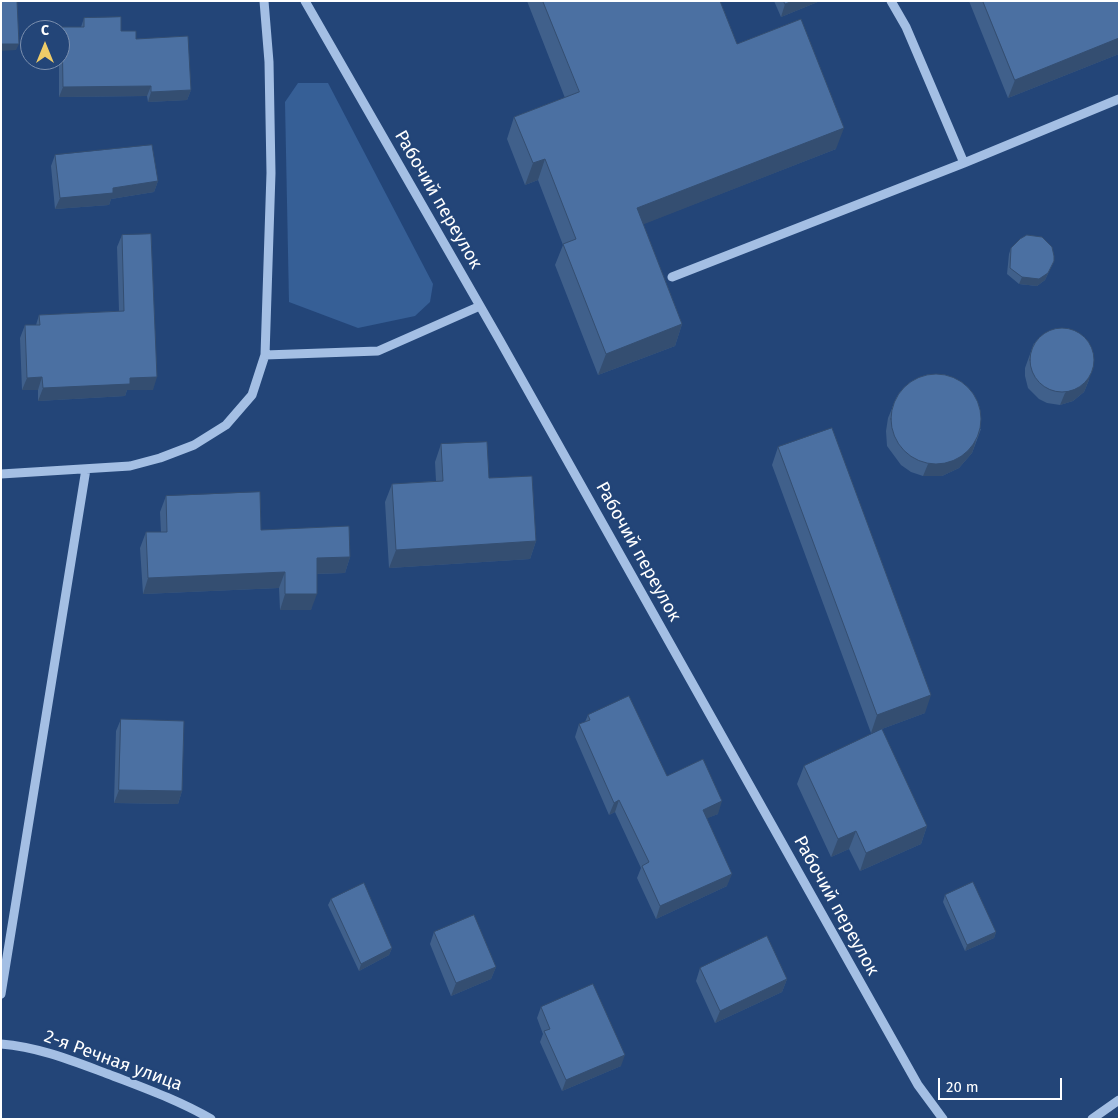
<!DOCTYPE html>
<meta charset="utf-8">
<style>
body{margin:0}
#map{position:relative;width:1120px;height:1120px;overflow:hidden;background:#234578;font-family:"Fira Sans",sans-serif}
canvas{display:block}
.frame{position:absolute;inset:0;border:2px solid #fff;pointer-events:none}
.north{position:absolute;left:20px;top:20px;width:50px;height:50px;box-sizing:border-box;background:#234578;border:1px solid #7b8fae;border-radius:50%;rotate:0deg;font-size:14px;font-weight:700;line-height:20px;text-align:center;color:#fff}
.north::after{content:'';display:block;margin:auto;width:18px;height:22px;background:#efcc68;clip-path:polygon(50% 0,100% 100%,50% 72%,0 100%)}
.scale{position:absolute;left:938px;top:1078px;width:124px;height:22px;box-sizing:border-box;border:2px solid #fff;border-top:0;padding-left:6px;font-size:15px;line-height:18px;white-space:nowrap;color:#fff;-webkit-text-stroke:4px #234578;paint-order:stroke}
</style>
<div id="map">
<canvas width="1120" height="1120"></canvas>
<div class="frame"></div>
<div class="north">С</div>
<div class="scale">20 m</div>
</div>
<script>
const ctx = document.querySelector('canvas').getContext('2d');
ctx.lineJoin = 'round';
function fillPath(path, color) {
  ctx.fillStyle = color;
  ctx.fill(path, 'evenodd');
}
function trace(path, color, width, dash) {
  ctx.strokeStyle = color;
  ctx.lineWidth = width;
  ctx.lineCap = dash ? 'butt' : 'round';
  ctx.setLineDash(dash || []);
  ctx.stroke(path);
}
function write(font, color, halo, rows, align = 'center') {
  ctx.font = font + ' "Fira Sans",sans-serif';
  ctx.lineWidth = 4.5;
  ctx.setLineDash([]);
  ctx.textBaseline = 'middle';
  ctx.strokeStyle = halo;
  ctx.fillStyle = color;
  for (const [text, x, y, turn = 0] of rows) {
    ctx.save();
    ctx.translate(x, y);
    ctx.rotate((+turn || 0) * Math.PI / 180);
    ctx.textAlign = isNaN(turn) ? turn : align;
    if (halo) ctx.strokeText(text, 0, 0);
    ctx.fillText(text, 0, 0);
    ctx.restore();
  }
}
const green = new Path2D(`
 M298,83H328L433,284L430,302L415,316L358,328L289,302L285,102Z`);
const minor = new Path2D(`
 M305,1L499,339L918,1085L943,1119
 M891,1L906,27L964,163
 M672,277L964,163L1119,99
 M265,355L378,351L480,306
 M1,474L130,466L160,458L194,445L226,425L252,395L265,355L271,173L269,62L264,1
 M1,994L86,469
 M1,1044C39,1047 73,1061 108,1074C144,1088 178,1100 211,1119
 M1092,1119L1119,1100`);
const wall = new Path2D(`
 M527,1H720L737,44L836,149L643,224L682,324L675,346L598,375L555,265L563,245L538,180L525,185L507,139L514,117L565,98Z
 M774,1H820L781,17Z
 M969,1H1119V54L1008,98Z
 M84,18L121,31L191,90L187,100L148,102L147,96L59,97V60H60V33L62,27H81Z
 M55,155L158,181L154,192L111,199L109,205L55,209L51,166Z
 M122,235L153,390H127L125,396L38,401V390H22L20,338L25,325H36L39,315L119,311L117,247Z
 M1011,248L1054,261L1045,280L1037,286L1019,284L1007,274L1009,254Z
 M1034,343L1089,380L1084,392L1073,401L1060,405L1047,403L1039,399L1028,388L1025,376V368Z
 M893,406L981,429L972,453L959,468L942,476H923L911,472L901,465L887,446L886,431L888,418Z
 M441,444L489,478L536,541L530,559L389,568L385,502L392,484L436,481L435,462Z
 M778,447L925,713L871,733L772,465Z
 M166,496L261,530L350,557L345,573L317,574L311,610H280L279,588L143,594L140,548L146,532H161L160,512Z
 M588,715L667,776L718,814L707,818L727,886L656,919L637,878L641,868L615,812L609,815L575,737L579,724L585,722Z
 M121,719L182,791L178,804L114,803L116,731Z
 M804,766L927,826L921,844L860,871L849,849L831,857L797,784Z
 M945,895L996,932L994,938L965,951L943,902Z
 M331,899L392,948L389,955L359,971L328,905Z
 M434,932L496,967L491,979L451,996L430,944Z
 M700,968L787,979L782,992L715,1023L696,981Z
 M541,1007L621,1066L562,1091L540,1042L543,1034L537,1018Z`);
const shadedWall = new Path2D(`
 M793,1H820L781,17L785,4Z
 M1119,38V54L1008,98L1015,80Z
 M1,44H19L16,50L1,51Z
 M151,86L147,96L59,97L63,87Z
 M191,90L187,100L148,102L151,92Z
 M844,128L836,149L629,230L637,208Z
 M545,159L538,180L525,185L533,163Z
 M158,181L154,192L111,199L109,205L55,209L60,198L113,188Z
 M1054,261L1045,280L1037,286L1019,284L1022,277Z
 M682,324L675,346L598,375L606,354Z
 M1094,367L1084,392L1073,401L1060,405L1065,393Z
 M42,377L38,390H22L27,378Z
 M157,377L153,390H127L125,396L38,401L43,388L130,378Z
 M976,441L972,453L959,468L942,476H923L928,464Z
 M536,541L530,559L389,568L396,550Z
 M350,557L345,573L311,574L317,558Z
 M285,572L279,588L143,594L148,578Z
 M285,594H317L311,610H280Z
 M931,695L925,713L871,733L877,715Z
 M119,790L182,791L178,804L114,803Z
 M619,800L615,812L609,815L614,803Z
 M722,801L718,814L698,822L703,810Z
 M927,826L921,844L860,871L866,853Z
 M856,831L849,849L831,857L838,839Z
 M732,874L727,886L656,919L660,906Z
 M996,932L994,938L965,951L967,945Z
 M392,948L389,955L359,971L361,964Z
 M496,967L491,979L451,996L456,983Z
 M787,979L782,992L715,1023L720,1011Z
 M625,1055L621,1066L562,1091L566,1080Z`);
const building = new Path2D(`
 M1,1H17L19,44H1Z
 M543,1H720L737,44L801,19L844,128L637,208L682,324L606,354L563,244L576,239L545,159L533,163L514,117L579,92Z
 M784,1H793L785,4Z
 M983,1H1119V38L1015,80Z
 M121,17V31H136V39L188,36L191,90L151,92V86L63,87L62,27H84V18Z
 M152,145L158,181L113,188V193L60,198L55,155Z
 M151,234L157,377L130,378V384L43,388L42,377L27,378L25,325H40L39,315L124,311L122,235Z
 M1027,235L1042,237L1052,247L1054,256V261L1048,273L1039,279L1022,277L1010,268L1011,248L1020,239Z
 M1030 360a32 32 0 1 1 64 0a32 32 0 1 1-64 0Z
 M891 419a45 45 0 1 1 90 0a45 45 0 1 1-90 0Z
 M832,428L931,695L877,715L778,447Z
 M487,442L489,478L532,476L536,541L396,550L392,484L443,481L441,444Z
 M260,492L261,530L349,526L350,557L317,558V594H285V572L148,578L146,532H167L166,496Z
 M629,696L667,776L703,759L722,801L703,810L732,874L660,906L642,866L649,862L619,800L614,803L579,724L590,720L588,715Z
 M121,719L184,721L182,791L119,790Z
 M882,729L927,826L866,853L856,831L838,839L804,766Z
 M973,882L996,932L967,945L945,895Z
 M364,883L392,948L361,964L331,899Z
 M474,915L496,967L456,983L434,932Z
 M767,936L787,979L720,1011L700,968Z
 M593,984L625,1055L566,1080L544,1031L550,1029L541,1007Z`);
const streetNames = [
 ["Рабочий переулок",438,200,60],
 ["Рабочий переулок",638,552,61],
 ["Рабочий переулок",836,906,61],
 ["2-я Речная улица",113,1061,20]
];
fillPath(green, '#365f96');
trace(minor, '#a4bfe4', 9);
fillPath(wall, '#40608b');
fillPath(shadedWall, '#344e71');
fillPath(building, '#4b70a2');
trace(building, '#344e71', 1);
write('18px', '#fff', '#234578', streetNames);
</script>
